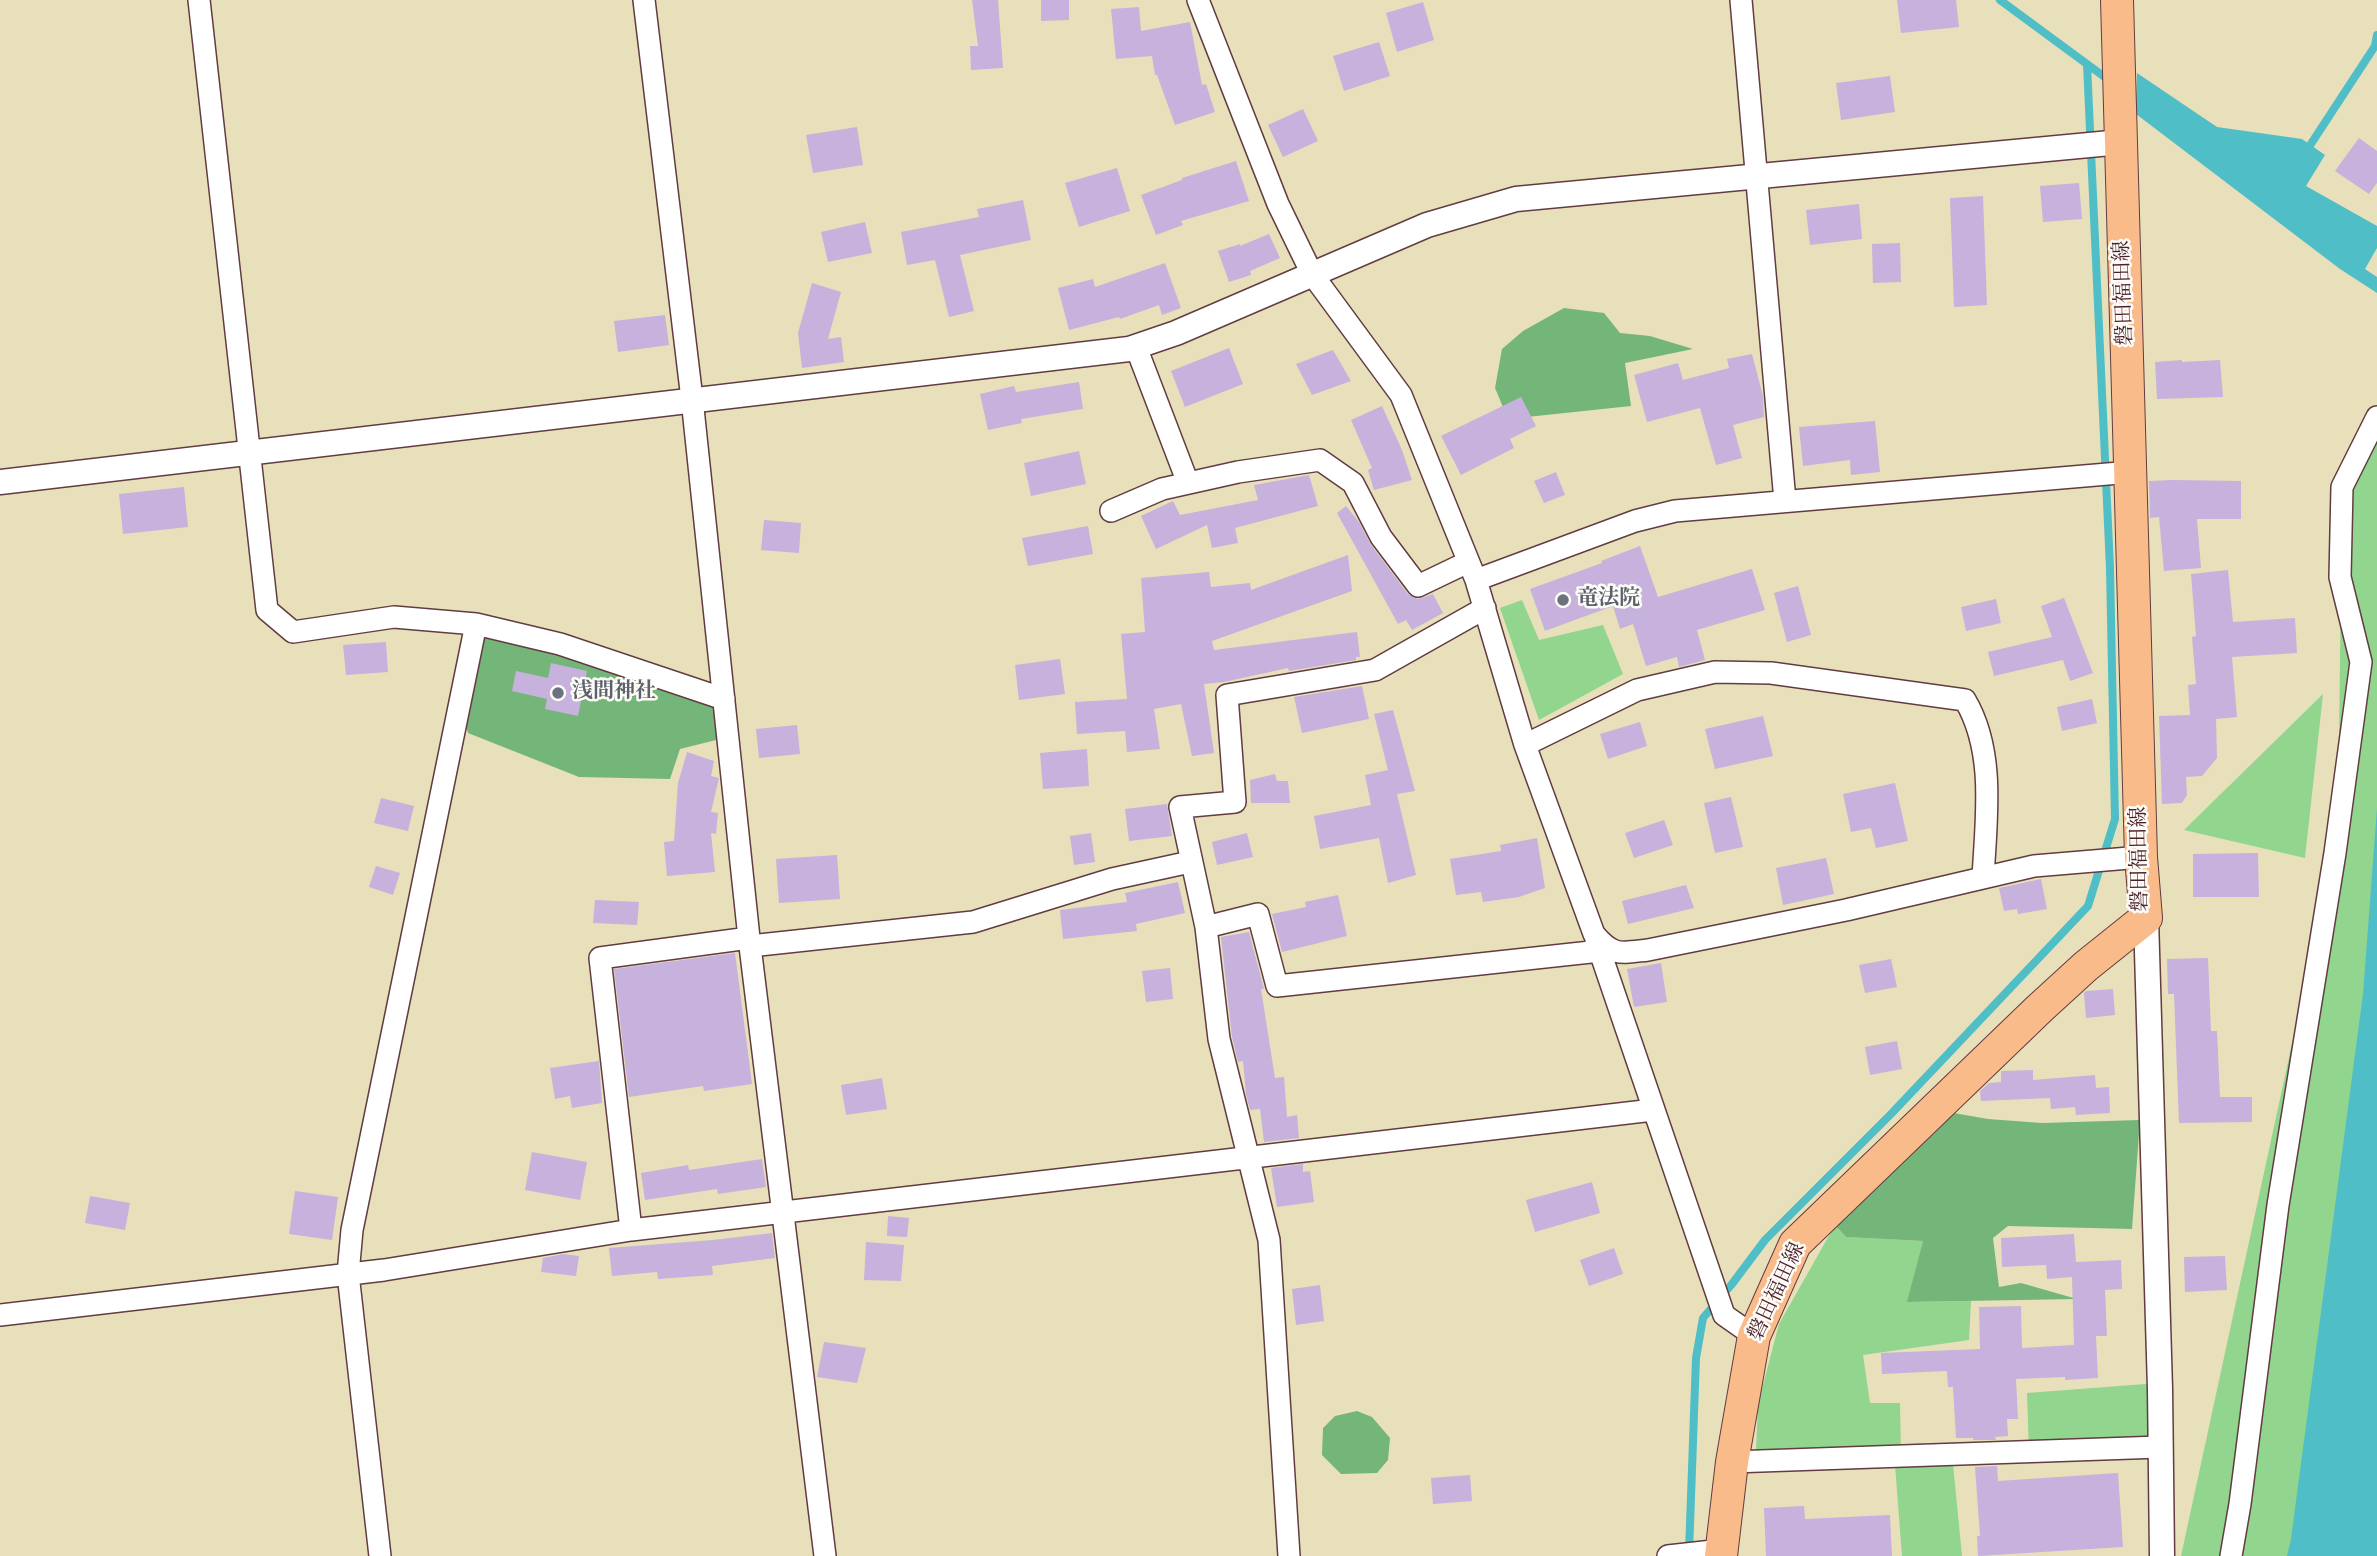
<!DOCTYPE html>
<meta charset="utf-8">
<style>
body{margin:0}
canvas{display:block;background:#e7e0ba}
</style>
<canvas width="2377" height="1556"></canvas>
<script>
const ctx = document.querySelector('canvas').getContext('2d');
ctx.lineJoin = 'round';
function fillPath(path, color) {
  ctx.fillStyle = color;
  ctx.fill(path, 'evenodd');
}
function trace(path, color, width, dash) {
  ctx.strokeStyle = color;
  ctx.lineWidth = width;
  ctx.lineCap = dash ? 'butt' : 'round';
  ctx.setLineDash(dash || []);
  ctx.stroke(path);
}
function write(font, color, halo, rows, align = 'center') {
  ctx.font = font + ' "IM FELL English","Noto Serif JP",serif';
  ctx.lineWidth = 5;
  ctx.setLineDash([]);
  ctx.textBaseline = 'middle';
  ctx.strokeStyle = halo;
  ctx.fillStyle = color;
  for (const [text, x, y, turn = 0] of rows) {
    ctx.save();
    ctx.translate(x, y);
    ctx.rotate((+turn || 0) * Math.PI / 180);
    ctx.textAlign = isNaN(turn) ? turn : align;
    if (halo) ctx.strokeText(text, 0, 0);
    ctx.fillText(text, 0, 0);
    ctx.restore();
  }
}
const green = new Path2D(`
 M2377,417V1556H2181L2338,831L2342,487Z
 M1522,600L1539,640L1603,625L1623,674L1539,720L1500,608Z
 M2323,694L2305,858L2184,830Z
 M1835,1225L1846,1237L1923,1241L1908,1302L1971,1301L1969,1340L1863,1355L1870,1403H1900L1901,1456L1756,1452L1758,1404L1779,1324Z
 M2159,1383L2154,1447L2029,1451L2027,1393Z
 M1952,1454L1962,1556H1902L1895,1465Z`);
const forest = new Path2D(`
 M1564,308L1604,313L1620,333L1650,336L1693,349L1625,363L1631,406L1508,419L1495,388L1502,349L1523,331Z
 M476,624L713,696L720,739L680,749L670,779L579,777L468,733L460,703Z
 M1948,1112L1988,1119L2042,1123L2140,1120L2132,1229L2008,1226L1993,1238L1999,1287L2021,1283L2077,1299L1907,1302L1923,1241L1846,1237L1835,1225Z
 M1357,1411L1372,1417L1390,1438L1388,1460L1377,1473L1341,1474L1322,1455L1323,1428L1335,1416Z`);
const water = new Path2D(`
 M2137,73L2217,127L2302,139L2325,155L2306,186L2377,226V248L2365,269L2377,277V293L2340,269L2136,114Z
 M2377,808V1556H2287L2291,1539L2363,994Z`);
const stream = new Path2D(`
 M2000,0L2110,81
 M2305,153L2375,46L2377,35
 M1689,1552L1696,1358L1703,1318L1732,1284L1765,1240L1891,1114L2088,906L2115,819L2110,568L2087,64`);
const building = new Path2D(`
 M972,0H998L1003,68L971,70L970,46H978Z
 M1041,0H1069V20L1041,21Z
 M1897,0H1956L1959,27L1901,33Z
 M1423,2L1434,40L1397,52L1386,13Z
 M1139,7L1141,31L1190,22L1202,85L1206,84L1215,112L1175,125L1157,75H1155L1152,56L1116,59L1111,9Z
 M1379,42L1390,76L1344,91L1333,56Z
 M1890,76L1895,112L1841,120L1836,83Z
 M1303,109L1318,141L1283,157L1268,125Z
 M857,127L863,165L813,173L806,135Z
 M2359,138L2377,151V183L2369,194L2335,171Z
 M1236,161L1249,201L1181,221L1183,225L1156,235L1141,195L1182,180V178Z
 M1117,168L1130,211L1079,227L1065,183Z
 M2079,183L2082,219L2043,222L2040,186Z
 M1983,196L1987,305L1954,307L1950,198Z
 M1023,200L1031,240L960,255L974,311L949,317L935,260L907,265L901,232L979,217L977,209Z
 M1859,204L1862,239L1810,245L1806,210Z
 M865,222L872,253L828,262L821,232Z
 M1269,234L1280,258L1250,271L1251,275L1229,282L1218,251L1240,244V246Z
 M1900,243L1901,282L1873,283L1872,244Z
 M1165,263L1181,308L1162,315L1159,305L1120,319L1119,317L1069,330L1058,288L1093,279L1095,287Z
 M812,283L841,292L828,339L841,337L844,362L802,368L798,333Z
 M665,315L669,345L618,352L614,321Z
 M1229,348L1243,384L1185,407L1171,371Z
 M1333,350L1351,381L1312,395L1296,364Z
 M1752,354L1763,396L1764,417L1733,425L1742,458L1716,465L1700,408L1647,422L1634,375L1678,363L1683,380L1729,368L1727,359Z
 M2182,360V362L2220,360L2223,397L2157,399L2155,362Z
 M1079,382L1083,409L1021,419L1022,423L988,430L980,394L1014,386L1016,392Z
 M1521,397L1536,426L1510,439L1514,448L1461,475L1441,436Z
 M1382,406L1402,450L1412,480L1374,490L1368,470L1372,468L1351,420Z
 M1875,421L1880,472L1851,475L1850,460L1803,466L1799,427Z
 M1079,451L1086,484L1031,496L1024,463Z
 M1556,472L1565,495L1544,503L1534,481Z
 M1309,475L1318,506L1235,528L1238,543L1212,548L1207,525L1156,549L1141,516L1173,501L1180,515L1258,500L1254,485Z
 M2173,480L2241,481V519H2197L2201,568L2164,571L2159,517L2150,518L2149,481Z
 M184,487L188,527L123,534L119,494Z
 M1346,506L1359,522L1371,545L1408,594L1418,599L1433,594L1443,613L1412,630L1406,620L1398,624L1337,513Z
 M764,520L801,523L799,553L761,550Z
 M1088,526L1093,554L1028,566L1022,538Z
 M1640,546L1658,597L1752,569L1765,610L1697,630L1705,660L1679,667L1677,657L1646,666L1633,624L1620,629L1613,606L1545,631L1530,589L1602,563L1601,561Z
 M1348,555L1352,591L1212,641L1214,650L1357,632L1360,657H1356V660L1289,671L1288,668L1224,682L1204,684L1214,753L1192,756L1181,704L1154,709L1160,749L1127,752L1125,731L1077,734L1075,702L1127,699L1121,634L1145,632L1141,578L1209,572L1211,587L1250,583L1251,590Z
 M2228,570L2233,622L2295,618L2297,653L2232,657L2237,717L2216,719L2217,758L2202,776L2186,777L2187,795L2182,803L2162,804L2159,716L2190,715L2188,685L2196,684L2192,637L2196,636L2191,574Z
 M1798,586L1811,635L1787,642L1774,593Z
 M2064,598L2093,673L2070,681L2063,660L1994,676L1988,652L2052,637L2041,606Z
 M1996,599L2001,623L1966,631L1961,607Z
 M386,642L388,672L346,675L343,645Z
 M1060,659L1065,694L1019,700L1015,665Z
 M551,663L587,671L578,716L545,709L547,699L512,691L516,671L548,678Z
 M1362,686L1369,719L1302,733L1294,697Z
 M2092,699L2097,723L2062,731L2057,707Z
 M1393,710L1415,791L1397,794L1416,875L1388,883L1379,838L1320,849L1314,816L1371,805L1365,775L1388,770L1374,714Z
 M1763,716L1773,756L1715,769L1705,729Z
 M1640,722L1647,746L1608,759L1600,734Z
 M797,725L800,754L759,758L756,729Z
 M1087,749L1089,786L1043,789L1040,753Z
 M687,752L714,761L711,776L719,778L711,812L718,813L716,834L711,833L715,872L667,876L664,842L674,841L678,783Z
 M1275,774L1277,781H1288L1290,803H1251L1250,780Z
 M1895,783L1908,841L1876,848L1871,828L1851,832L1843,794Z
 M1731,797L1743,847L1715,853L1704,803Z
 M381,798L414,806L408,831L374,823Z
 M1167,804L1172,836L1129,841L1125,809Z
 M1664,820L1673,845L1634,858L1625,833Z
 M1091,833L1095,862L1074,865L1070,836Z
 M1247,833L1253,857L1217,865L1212,842Z
 M1537,838L1545,888L1519,897L1483,902L1481,892L1456,895L1450,859L1501,851L1500,845Z
 M2258,853L2259,897H2193V854Z
 M837,855L840,899L779,903L776,859Z
 M1826,858L1834,894L1783,905L1776,868Z
 M376,866L400,873L393,895L369,887Z
 M2041,879L2047,909L2018,914L2017,909L2004,911L1999,888Z
 M1178,882L1185,913L1136,924L1137,931L1063,939L1060,910L1127,902L1125,893Z
 M1686,885L1694,908L1628,924L1622,901Z
 M1338,895L1347,936L1282,952L1272,914L1306,907L1305,902Z
 M595,900L639,902L637,925L593,923Z
 M1249,932L1264,989H1261L1275,1078L1284,1077L1287,1117L1297,1115L1299,1138L1264,1142L1260,1109L1250,1110L1246,1094L1243,1061L1238,1062L1232,1037L1221,937Z
 M735,953L752,1084L704,1091L703,1086L629,1097L614,969Z
 M2208,958L2211,1031H2217L2220,1097H2252V1122L2179,1123L2174,994H2168L2167,959Z
 M1891,959L1897,987L1865,993L1859,965Z
 M1661,963L1667,1002L1634,1007L1627,969Z
 M1170,968L1173,999L1146,1002L1142,971Z
 M2113,989L2115,1015L2086,1018L2084,993L2086,991Z
 M1897,1041L1902,1069L1870,1075L1865,1047Z
 M599,1061L602,1103L572,1108L570,1096L555,1099L550,1068Z
 M2033,1070V1080L2095,1075L2096,1088L2109,1087L2110,1113L2076,1115L2075,1107L2051,1109L2050,1098L1981,1101L1980,1091L1989,1083L2001,1082V1071Z
 M882,1078L887,1109L846,1115L841,1085Z
 M532,1152L587,1162L580,1200L525,1190Z
 M762,1159L766,1187L718,1194L717,1189L645,1200L641,1173L688,1165L689,1170Z
 M1303,1164V1172L1310,1171L1314,1202L1277,1207L1271,1168Z
 M1592,1182L1600,1213L1535,1232L1526,1200Z
 M295,1191L338,1197L332,1240L289,1234Z
 M90,1196L130,1203L125,1230L85,1223Z
 M888,1216L909,1218L907,1237L887,1236Z
 M772,1233L775,1258L712,1266L713,1275L658,1279L657,1272L612,1276L609,1248L713,1240Z
 M2074,1234L2076,1262L2121,1260L2122,1289L2105,1290L2107,1336H2096L2098,1378L2065,1380V1377L2016,1379L2018,1419H2007L2008,1436L1995,1437L1996,1440H1973V1438H1956L1953,1387H1948L1947,1371L1882,1374L1881,1353L1980,1349L1979,1307L2021,1306L2022,1348L2074,1345L2072,1277L2047,1279L2046,1265L2002,1267L2001,1238Z
 M866,1242L904,1245L901,1281L864,1280Z
 M1614,1248L1623,1274L1589,1286L1580,1260Z
 M563,1254L579,1256L576,1276L541,1272L543,1258Z
 M2225,1256L2227,1290L2185,1292L2184,1257Z
 M1320,1285L1324,1321L1296,1325L1292,1289Z
 M824,1342L866,1348L857,1383L817,1377Z
 M1997,1466L1998,1481L2118,1473L2123,1547L1978,1556L1977,1536H1980L1975,1467Z
 M1470,1475L1472,1501L1433,1504L1431,1478Z
 M1804,1506L1805,1519L1890,1515L1892,1556H1766L1764,1508Z`);
const minor = new Path2D(`
 M199,0L267,610L293,632L394,617L476,624L352,1230L348,1274L380,1556
 M644,0L692,399L749,938L825,1556
 M1198,0L1278,204L1312,274L1401,395L1476,580L1525,745L1594,934C1613,957 1621,953 1648,950L1846,910L2034,866L2141,857
 M1741,0L1785,501
 M1136,347L1188,483
 M1111,511L1162,489L1238,472L1320,460L1353,483L1381,537L1418,586L1468,562
 M1476,580L1635,521L1675,511L2131,472
 M476,624L560,644L724,699
 M1525,745L1637,690L1715,672L1771,673L1965,700C1996,752 1986,820 1983,878
 M1206,927L1258,914L1277,986L1600,951
 M1596,940L1724,1315L1754,1336
 M750,946L973,922L1112,879L1190,862
 M631,1230L600,958L749,938
 M0,1315L384,1270L631,1230L1653,1110
 M1732,1462L2160,1447
 M1289,1556L1269,1240L1219,1039L1206,927L1180,807L1235,802L1227,695L1375,670L1485,608
 M1668,1556L1722,1550
 M2231,1556L2240,1504L2278,1205L2335,853L2361,662L2340,577L2342,487L2377,417`);
const tertiary = new Path2D(`
 M0,482L1129,349L1176,333L1427,225L1516,199L2121,142
 M2146,918L2160,1389L2162,1556`);
const primary = new Path2D(`
 M1721,1556L1732,1462L1754,1336L1795,1244L2039,1009L2086,966L2146,918L2141,857L2117,0`);
const markers = [
 [1563,600,7,"#6b7280"],
 [558,693,7,"#6b7280"]
];
const streetNames = [
 ["磐田福田線",2125,293,-92],
 ["磐田福田線",2141,859,-91],
 ["磐田福田線",1778,1292,-65]
];
const worshipNames = [
 ["竜法院",1577,600],
 ["浅間神社",572,693]
];
fillPath(green, '#91d58e');
fillPath(forest, '#74b679');
fillPath(water, '#50bec6');
trace(stream, '#50bec6', 8);
fillPath(building, '#c6b2dc');
trace(minor, '#623c40', 24);
trace(tertiary, '#623c40', 27);
trace(primary, '#623c40', 34);
trace(minor, '#fff', 21);
trace(tertiary, '#fff', 24);
trace(primary, '#fabb8b', 32);
for (const [x, y, r, color] of markers) {
  const dot = new Path2D();
  dot.arc(x, y, r, 0, 2 * Math.PI);
  ctx.fillStyle = color;
  ctx.fill(dot);
  trace(dot, '#fdfcf7', 2.5);
}
write('21px', '#4a1f2b', '#fdfcf7', streetNames);
write('bold 21px', '#5b616d', '#fdfcf7', worshipNames, 'left');
</script>
